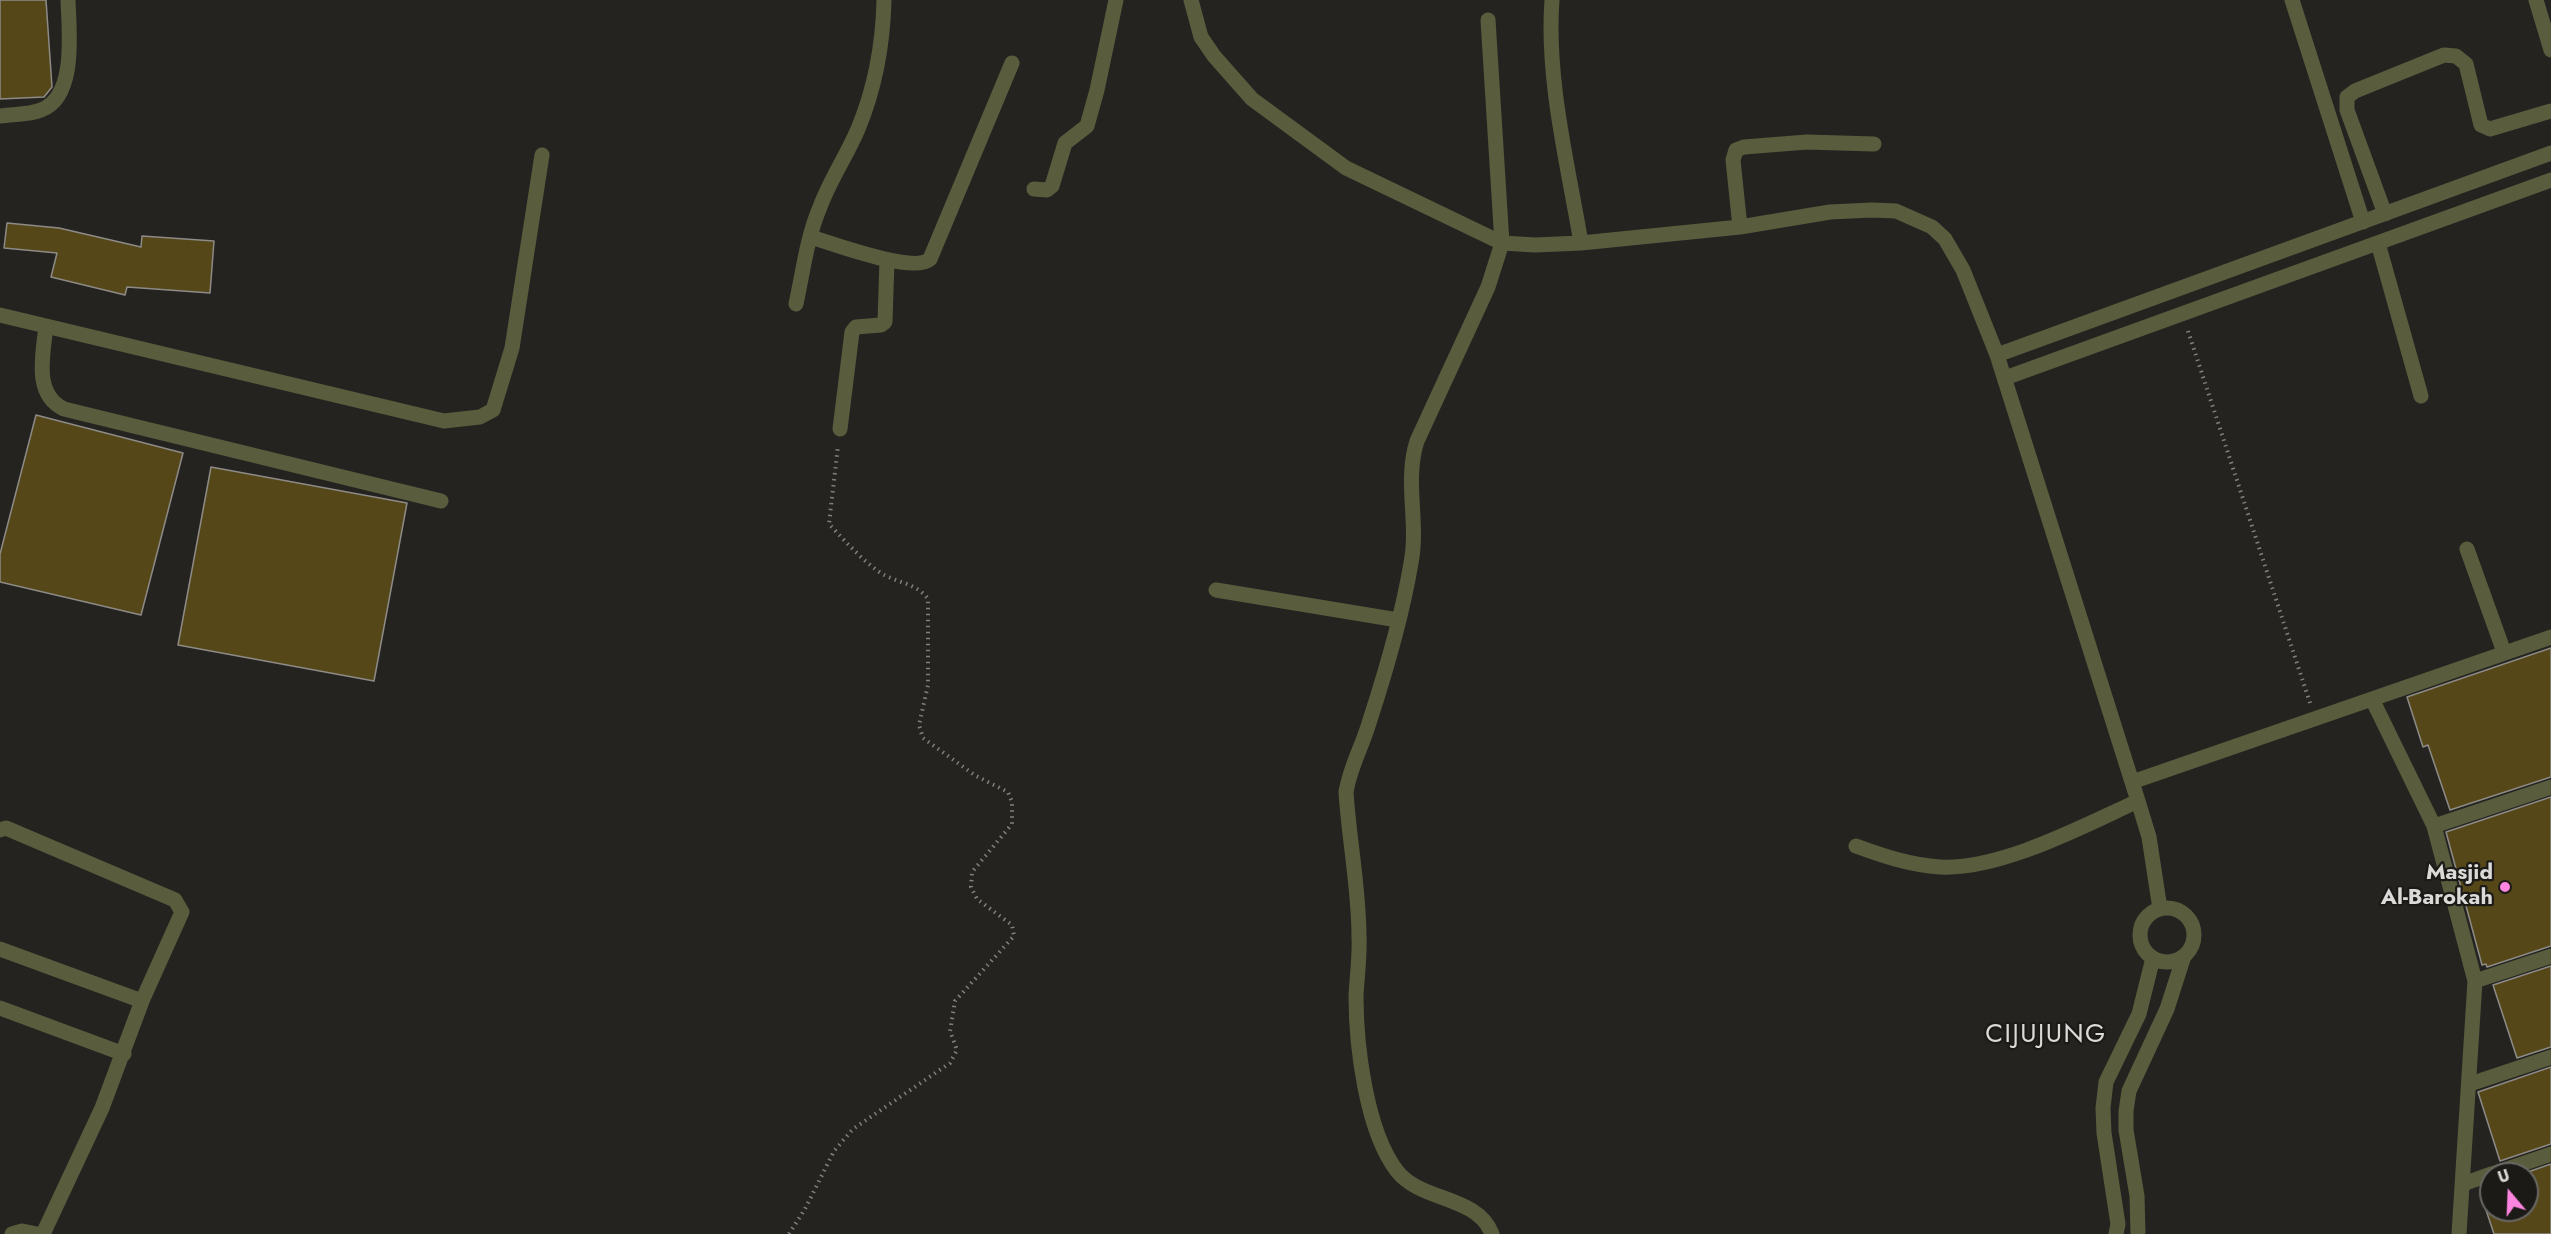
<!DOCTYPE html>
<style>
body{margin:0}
#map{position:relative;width:2551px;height:1234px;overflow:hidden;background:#252320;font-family:Jost,sans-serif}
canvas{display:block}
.north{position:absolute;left:2479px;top:1162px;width:60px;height:60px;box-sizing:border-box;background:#1b1a17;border:2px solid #686764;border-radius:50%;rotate:341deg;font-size:16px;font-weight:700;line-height:24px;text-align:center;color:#dbdad8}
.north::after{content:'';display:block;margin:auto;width:21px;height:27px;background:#fe85df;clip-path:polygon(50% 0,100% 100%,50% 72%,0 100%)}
</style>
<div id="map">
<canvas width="2551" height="1234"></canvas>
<div class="north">U</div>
</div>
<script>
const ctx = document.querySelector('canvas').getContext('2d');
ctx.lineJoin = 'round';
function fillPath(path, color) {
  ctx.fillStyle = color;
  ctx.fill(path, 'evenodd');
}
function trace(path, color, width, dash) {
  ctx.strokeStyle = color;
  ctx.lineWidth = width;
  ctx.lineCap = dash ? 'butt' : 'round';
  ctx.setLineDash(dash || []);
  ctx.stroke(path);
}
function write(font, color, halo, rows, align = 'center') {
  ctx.font = font + ' Jost,sans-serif';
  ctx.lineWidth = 4.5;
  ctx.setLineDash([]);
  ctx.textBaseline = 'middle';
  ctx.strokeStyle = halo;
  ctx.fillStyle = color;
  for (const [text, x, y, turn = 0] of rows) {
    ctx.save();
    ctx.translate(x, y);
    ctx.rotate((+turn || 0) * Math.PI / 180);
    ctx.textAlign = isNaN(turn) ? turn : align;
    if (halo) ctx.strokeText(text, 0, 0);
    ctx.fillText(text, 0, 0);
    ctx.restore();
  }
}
const building = new Path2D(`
 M0,0H46L52,87L44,97L0,99Z
 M7,223L59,228L141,247L142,236L214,241L210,293L127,287L125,295L51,277L57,253L4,248Z
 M36,415L183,453L141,615L0,582V554Z
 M211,467L407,503L374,681L178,645Z
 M2551,648V777L2450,810L2428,745L2423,747L2407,697Z
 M2551,797V946L2487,967L2486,964L2482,965L2446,832Z
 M2551,966V1047L2517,1058L2493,985Z
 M2551,1067V1144L2500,1161L2478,1092Z
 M2551,1164V1234H2494L2486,1210H2527V1174H2522Z`);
const path = new Path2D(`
 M2188,331L2310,703
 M789,1234L805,1209L834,1151L853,1129L950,1063L957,1050L950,1031L955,1001L1014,936L1012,925L977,899L971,887L972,872L1012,824V802L1008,792L976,776L923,738L919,725L928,685V599C916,582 894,583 878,571C860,558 845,541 829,524L838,446`);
const minor = new Path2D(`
 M1191,0L1201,37L1214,56L1252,99L1346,168L1502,243L1535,245L1581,243L1740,227L1830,212L1872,210L1896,211L1932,227L1945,239L1963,270L1997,355L2138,801L2149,837L2160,909
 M1552,0C1546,79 1568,165 1581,243
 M2292,0L2363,222
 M2536,0L2551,50
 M1488,20L1502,243L1488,287L1417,441C1404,481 1419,522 1411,563C1402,617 1386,671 1369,723C1362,747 1350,767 1346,792C1349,840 1359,888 1359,937C1360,956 1357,976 1356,996C1356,1045 1366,1131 1397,1171C1421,1202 1477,1195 1492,1234
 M0,116C13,114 29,115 41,110C77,97 69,31 68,0
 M1034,189L1047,190L1052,186L1065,143L1087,126L1097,90L1116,0
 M2385,214L2347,110V97L2355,91L2444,55L2456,56L2466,64L2481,125L2490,129L2551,111
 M1740,227L1733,160L1736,150L1744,147L1807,142L1874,144
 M811,237C834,244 914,274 930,259L1012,63
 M2378,243L2421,396
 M796,304C803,272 807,237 820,207C830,180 847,155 858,129C875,88 883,44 884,0
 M0,315L444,421L480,417L493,410L512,348L542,155
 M46,326C43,355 33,394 64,409L441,501
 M1997,355L2551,153
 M2005,378L2551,180
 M840,429L852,332L856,327L881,325L885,322L887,260
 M2467,549L2504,652
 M1216,590L1398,620
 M2372,699L2434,826L2475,981L2459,1234
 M2132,782L2551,637
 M2434,826L2551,787
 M0,830L6,828L175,900L182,912L142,1001L102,1108L43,1234
 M1856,846C1883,856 1910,865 1940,867C2001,870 2083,826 2138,801
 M2140 935a27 27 0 1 1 54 0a27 27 0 1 1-54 0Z
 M0,949L142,1001
 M2475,981L2551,956
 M0,1008L124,1054
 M2470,1084L2551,1057
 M2492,1174L2551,1154
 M2463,1184L2491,1174
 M12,1234L22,1231L37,1234
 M2116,1234L2118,1224L2104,1133L2103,1108L2106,1082L2139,1014L2153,958
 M2138,1234L2137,1196L2126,1130V1111L2129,1091L2167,1009L2184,956`);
const markers = [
 [2505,887,6,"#fe85df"]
];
const poiNames = [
 ["Masjid",2493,874],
 ["Al-Barokah",2493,899]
];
const quarterNames = [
 ["CIJUJUNG",2046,1036]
];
fillPath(building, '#564719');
trace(building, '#8d8b87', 1.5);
trace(path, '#82807e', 4, [1.5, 4.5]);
trace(minor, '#595d3d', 15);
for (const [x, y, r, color] of markers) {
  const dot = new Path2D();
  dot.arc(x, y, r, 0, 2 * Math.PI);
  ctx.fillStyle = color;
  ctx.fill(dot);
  trace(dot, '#1b1a17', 2);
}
write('bold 22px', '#dbdad8', '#1b1a17', poiNames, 'right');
ctx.letterSpacing = '1.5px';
write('26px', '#dbdad8', '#1b1a17', quarterNames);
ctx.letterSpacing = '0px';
</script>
